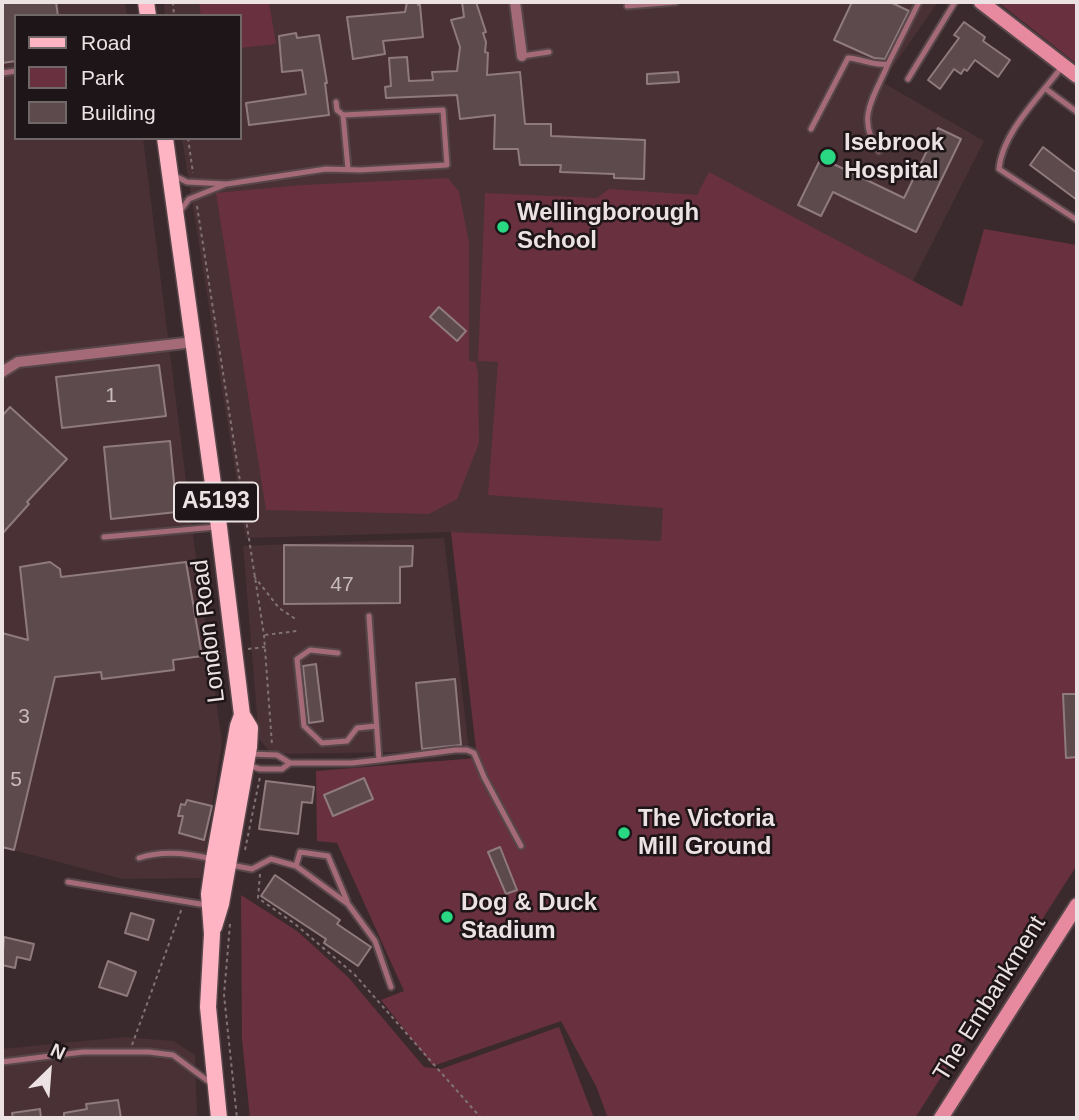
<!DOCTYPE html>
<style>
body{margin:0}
#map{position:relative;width:1079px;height:1120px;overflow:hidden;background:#3b2a2d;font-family:Helvetica,sans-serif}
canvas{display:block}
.frame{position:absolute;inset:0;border:4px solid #ece1e3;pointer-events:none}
.legend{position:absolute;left:14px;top:14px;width:228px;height:126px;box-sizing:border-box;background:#1d1517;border:2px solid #706769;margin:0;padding:9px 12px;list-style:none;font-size:21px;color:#ece1e3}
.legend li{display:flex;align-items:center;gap:14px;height:35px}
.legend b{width:35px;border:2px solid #706769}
.north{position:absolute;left:14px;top:1036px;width:70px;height:70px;-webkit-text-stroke:5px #1d1517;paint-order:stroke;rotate:25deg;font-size:19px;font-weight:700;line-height:28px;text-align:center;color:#ece1e3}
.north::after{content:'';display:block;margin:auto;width:24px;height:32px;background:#ece1e3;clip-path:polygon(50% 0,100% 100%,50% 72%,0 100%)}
</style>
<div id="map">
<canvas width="1079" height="1120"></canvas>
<div class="frame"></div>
<ul class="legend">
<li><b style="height:9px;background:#feb4c3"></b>Road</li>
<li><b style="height:19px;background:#69313f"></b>Park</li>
<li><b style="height:19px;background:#5d4a4d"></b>Building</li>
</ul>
<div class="north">N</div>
</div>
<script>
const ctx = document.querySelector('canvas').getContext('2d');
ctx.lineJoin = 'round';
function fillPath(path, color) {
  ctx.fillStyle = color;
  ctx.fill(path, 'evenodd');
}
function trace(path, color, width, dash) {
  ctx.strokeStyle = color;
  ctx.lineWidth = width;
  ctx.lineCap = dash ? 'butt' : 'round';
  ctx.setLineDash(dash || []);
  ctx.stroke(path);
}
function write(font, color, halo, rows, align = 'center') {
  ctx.font = font + ' Helvetica,sans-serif';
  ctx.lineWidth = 5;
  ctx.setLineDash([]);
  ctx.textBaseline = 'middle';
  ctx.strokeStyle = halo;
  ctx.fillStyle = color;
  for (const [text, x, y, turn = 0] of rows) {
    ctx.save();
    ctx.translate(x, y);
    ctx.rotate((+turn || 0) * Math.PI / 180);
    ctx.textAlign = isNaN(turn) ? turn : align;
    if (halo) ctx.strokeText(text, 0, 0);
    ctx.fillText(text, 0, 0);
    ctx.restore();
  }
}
const built = new Path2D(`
 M2,2H125L127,16H16V138H143L192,529L222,742L201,878L123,879L2,847Z
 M164,2H938L882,82L984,141L913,281L963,307L902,560L451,532L246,538L182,138H240V16H165Z
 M444,538L469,751L272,754L259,739L243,546Z
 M125,1037L173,1041L195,1055L197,1118H2V1049Z`);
const green = new Path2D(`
 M199,2H269L276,44L240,48V16H201Z
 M998,2H1077V64Z
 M709,172L962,307L984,229L1077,245V865L915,1118H608L596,1086L561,1021L433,1066L381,1000L404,991L337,843L317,841L316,771L477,758L451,532L661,541L663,508L488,495L498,362L478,361L485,193L597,198L609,189L697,195Z
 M448,178L459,192L469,243V361L476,362L478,373L479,443L457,499L429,514L266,510L216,193L302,185Z
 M241,895L297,931L348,977L424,1067L441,1069L559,1027L594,1118H250L242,1039Z`);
const building = new Path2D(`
 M2,2H56L58,16H16V61L2,63Z
 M407,2H418V5H420L423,37L383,41L385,54L353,59L347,17L405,12Z
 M462,2H476L486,32L483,33L486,42L485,52L488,53L487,75L520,72L525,124H551V136L645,140L644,179L614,178V174L560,172L561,165H520L518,149H494L495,115L460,119L457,95L386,98L385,87L391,86L389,58L407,57L409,81L433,80L432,72L457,71L460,47L451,20L464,17Z
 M852,2H890L909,11L885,59L874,58L834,40Z
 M964,22L985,37L983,41L1010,60L998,77L975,60L967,71L964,69L961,74L954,69L940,89L928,80L959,38L954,35Z
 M296,33L297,38L319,35L327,83H325L329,115L249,125L246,103L306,94L302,70L282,72L279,36Z
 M678,72L679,82L647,84V74Z
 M938,128L961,139L916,232L833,192L821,216L798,205L821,158L904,198Z
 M1043,147L1077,173V200L1030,165Z
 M439,307L466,331L457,341L430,317Z
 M159,365L166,416L62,428L56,377Z
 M10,407L67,459L27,502L29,504L2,534V416Z
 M170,441L177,512L111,519L104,447Z
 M284,545L413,546L412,566L400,567V603L284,604Z
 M50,562L60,569L61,577L186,562L202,656L173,660L174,670L102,679L101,672L55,677L14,850L2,847V633L28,640L20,567Z
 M316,664L323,721L309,723L303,666Z
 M455,679L461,745L422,749L416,683Z
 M1063,694H1077V757L1066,758Z
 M364,778L373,799L333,816L324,795Z
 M266,781L314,787L312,803L302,802L298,834L259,829Z
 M187,800L212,806L204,840L179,833L183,816H178L181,804L185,805Z
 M500,847L517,890L506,894L488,852Z
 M275,875L340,920L337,924L371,947L358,966L324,943L326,939L261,896Z
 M131,913L154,920L148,940L125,933Z
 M4,937L34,944L30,960L17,957L15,968L2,965Z
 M108,961L136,972L127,996L99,987Z
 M118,1100L121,1118H64V1113L87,1109L86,1104Z
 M40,1109L41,1118H13L12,1113Z`);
const path = new Path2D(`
 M173,2L174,16
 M188,138L193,173
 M197,206L264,635L272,745
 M254,576L279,608L297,620
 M265,635L297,631
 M248,649L265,647
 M212,655L221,652
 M245,850L260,777
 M260,874L258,898L295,924L355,975L481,1118
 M230,924L224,995L237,1118
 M132,1045L182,908`);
const lane = new Path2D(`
 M627,6L676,2
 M522,56L549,52
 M1061,68C1040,96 1002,133 999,169L1077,220
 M2,73L16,71
 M908,79L955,2
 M1046,89L1077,112
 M343,115L348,169
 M811,129L848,58C863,59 873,66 888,64L919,2
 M879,151C855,118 874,98 888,64
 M175,176L187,182L227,184L326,169L360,170L447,165L443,110L343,115L337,110L336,102
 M180,211L189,199L224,185
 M104,537L216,527
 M338,653L310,650L297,659L304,726L322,743L347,741L357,728L376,726
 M249,754L277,755L290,763H352L379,760L369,616
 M379,760L455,750H467L474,753L484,777L521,846
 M247,765L260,769H282L290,763
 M139,858C163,850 188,853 212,859
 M231,865L252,869L271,859L296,866L348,904L375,941L391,987
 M296,866L300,852L328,856L347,901
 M68,882L206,905
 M2,1062L83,1052H149L173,1055L212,1084`);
const street = new Path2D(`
 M515,2L522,56
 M2,372L18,362L194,342`);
const secondary = new Path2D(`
 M981,2L1077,76
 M941,1118L1077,905`);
const primary = new Path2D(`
 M146,2L148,16
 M165,138L219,527L242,715L238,726L214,859L209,894L212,934L208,1007L219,1118
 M214,927L221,904L249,747L250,728L242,715`);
const markers = [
 [828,157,9,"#2ad884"],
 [503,227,7,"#2ad884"],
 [624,833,7,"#2ad884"],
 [447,917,7,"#2ad884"]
];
const numberNames = [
 ["1",111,396],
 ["47",342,585],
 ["3",24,717],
 ["5",16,780]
];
const shields = [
 [216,502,84]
];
const shieldNames = [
 ["A5193",216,502]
];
const poiNames = [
 ["Isebrook",844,143],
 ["Hospital",844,171],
 ["Wellingborough",517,213],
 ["School",517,241],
 ["The Victoria",638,819],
 ["Mill Ground",638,847],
 ["Dog & Duck",461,903],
 ["Stadium",461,931]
];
const streetNames = [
 ["London Road",209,631,-97],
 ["The Embankment",990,999,-58]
];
fillPath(built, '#493136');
fillPath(green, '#69313f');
fillPath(building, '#5d4a4d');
trace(building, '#8f7a7e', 2);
trace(lane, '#57474a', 9);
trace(street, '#57474a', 14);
trace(secondary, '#57474a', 18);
trace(primary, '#57474a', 19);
trace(path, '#817275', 2, [3.5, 3.5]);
trace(lane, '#a56a77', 5);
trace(street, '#a56a77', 10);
trace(secondary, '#e88a9f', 14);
trace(primary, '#feb4c3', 16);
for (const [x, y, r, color] of markers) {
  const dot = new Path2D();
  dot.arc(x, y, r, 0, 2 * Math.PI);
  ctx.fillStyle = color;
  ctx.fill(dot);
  trace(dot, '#1d1517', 2.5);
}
write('21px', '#c8bbbe', null, numberNames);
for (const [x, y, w] of shields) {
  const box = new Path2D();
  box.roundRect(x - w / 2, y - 19.5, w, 39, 5);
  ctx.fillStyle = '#1d1517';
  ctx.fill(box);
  trace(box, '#ece1e3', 2);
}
write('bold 23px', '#ece1e3', null, shieldNames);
write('bold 24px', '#ece1e3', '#1d1517', poiNames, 'left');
write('24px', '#ece1e3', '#1d1517', streetNames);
</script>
